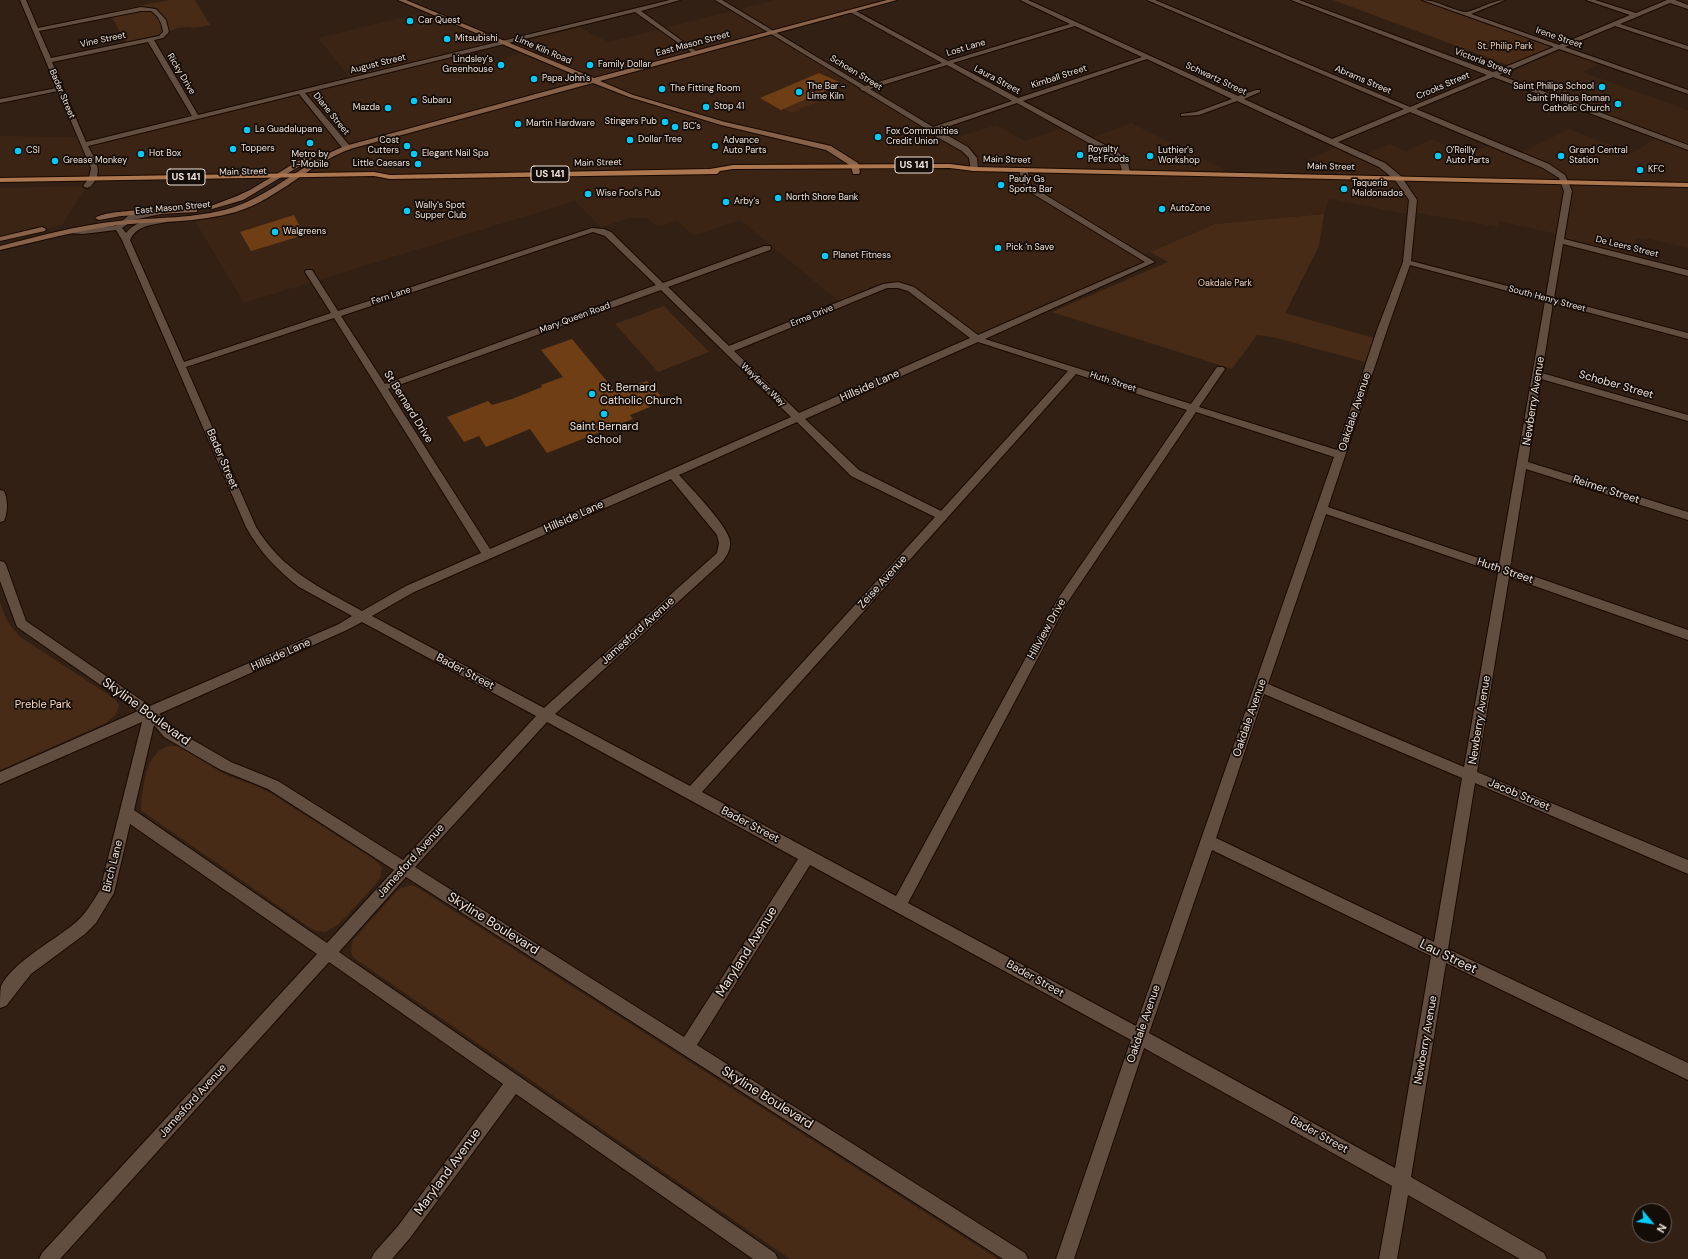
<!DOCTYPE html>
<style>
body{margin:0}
#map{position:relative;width:1688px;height:1259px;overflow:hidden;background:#322014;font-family:"DM Sans",sans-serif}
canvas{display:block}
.north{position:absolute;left:1632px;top:1203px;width:40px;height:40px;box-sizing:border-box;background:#140c07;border:1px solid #6c625c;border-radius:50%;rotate:119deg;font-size:11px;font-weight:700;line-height:16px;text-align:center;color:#f0e3db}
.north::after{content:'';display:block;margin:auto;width:14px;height:18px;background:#01cbf9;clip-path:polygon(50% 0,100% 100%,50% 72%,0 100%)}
</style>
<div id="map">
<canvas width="1688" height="1259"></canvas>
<div class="north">N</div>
</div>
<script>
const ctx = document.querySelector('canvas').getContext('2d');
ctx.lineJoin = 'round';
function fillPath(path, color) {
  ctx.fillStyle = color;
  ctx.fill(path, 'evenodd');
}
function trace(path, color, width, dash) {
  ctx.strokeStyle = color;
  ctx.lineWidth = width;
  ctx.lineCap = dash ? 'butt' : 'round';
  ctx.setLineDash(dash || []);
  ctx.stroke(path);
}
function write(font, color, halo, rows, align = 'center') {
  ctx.font = font + ' "DM Sans",sans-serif';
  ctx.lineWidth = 3.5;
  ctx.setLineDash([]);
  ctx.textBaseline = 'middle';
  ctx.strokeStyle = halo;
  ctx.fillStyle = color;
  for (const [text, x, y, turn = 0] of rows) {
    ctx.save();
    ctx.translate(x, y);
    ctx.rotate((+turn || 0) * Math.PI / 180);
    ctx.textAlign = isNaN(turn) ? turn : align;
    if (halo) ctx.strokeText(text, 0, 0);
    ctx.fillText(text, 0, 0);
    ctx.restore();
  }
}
const built = new Path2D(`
 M775,0H894L771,33L949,140L996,125L1025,141L1065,127L1088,139L1131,123L1223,169L1226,174L1341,176L1309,159L1340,146L1362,156L1389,144L1406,151L1432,139L1470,155L1492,143L1518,154L1569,129L1632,153L1658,137L1688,148V248L1646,238L1634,240L1632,259L1561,241L1562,235L1499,221L1497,227L1413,212L1412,215L1329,199L1324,214L1215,224L1141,256L1151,262L977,339L911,289L894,285L842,304L740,220L694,236L677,221L658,227L647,218H630L605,226L601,231L600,226L575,201L244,303L193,218L246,206L297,175L0,180V136L80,137L83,145L351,79L318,38L428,11L502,43L459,54L470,61L492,63L527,50L517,45L519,42L581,27L593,35L609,42Z
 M1559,51L1568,52L1601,64L1582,72L1688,110V146L1503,76L1504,74Z
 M87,186L62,225L0,239V188Z`);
const green = new Path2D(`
 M169,0H195L210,25L194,28L188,27L178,28L158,35L126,42L109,12Z
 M1333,0H1420L1552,47L1508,65Z
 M816,94L825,98L792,113L784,109Z
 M1324,214L1319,246L1285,313L1374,338L1365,362L1273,337L1257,335L1232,369L1052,312L1168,262L1150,252L1215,224Z
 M664,306L709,352L658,372L615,324Z
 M0,601C4,617 10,627 22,638L115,699L119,705L116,714L106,723L0,770Z
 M168,746H177L182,748L224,774L254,785L272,794L375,860L382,868L380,878L374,886L338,925L325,932L313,930L142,811L141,809V802C145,782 145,754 168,746Z
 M412,885L418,888L998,1259H790L354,958C349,951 351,947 354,939L396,892L401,888Z`);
const building = new Path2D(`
 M819,73L839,82L837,83L841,84L781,110L760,98Z
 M294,215L304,235L251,251L240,232Z
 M572,339L615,391L647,381L662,397L647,403L650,407L630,415L633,419L547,453L530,429L486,447L479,436L464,442L447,417L488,401L492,405L512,399L542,387L541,385L563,377L541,350Z`);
const street = new Path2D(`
 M20,0H26L38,28L141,7L156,9L166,20L169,32L163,38L154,40L198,115L670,0H680L641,11L699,53L694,54L635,12L305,93L350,146V150H344L299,94L88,146C94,158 103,170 94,182C92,185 91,187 87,188L83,186L89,178L91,168L58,91L0,103V99L57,88ZM141,11H151C158,15 162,23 163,32L159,36L51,58L39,31ZM148,42L192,116L86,142L52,62Z
 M715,0H722L865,86L942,63L850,12V10H854L948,61L1070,24L1020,0H1028L1238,96L1256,90H1260V92L1244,99L1332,139L1404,109L1147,0H1155L1410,107L1487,75L1291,0H1299L1493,72L1554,47L1422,0C1437,0 1449,9 1464,12C1472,13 1492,0 1505,0L1471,14L1559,45L1630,15L1586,0H1595L1636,13L1667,0H1675L1688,5V9L1670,3L1620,24L1688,46V50L1615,26L1565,47L1688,90V94L1559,49L1499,75L1688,145V150L1493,77L1416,109L1549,164L1565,175L1572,191L1564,239L1688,270V276L1563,244L1554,298L1688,333V339L1553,303L1542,373L1688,415V421L1541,379L1528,462L1688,512V520L1526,469L1510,568L1688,630V640L1509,577L1477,772L1688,860V874L1475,783L1448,949L1688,1063V1080L1446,963L1411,1177L1544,1253L1547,1259H1520L1408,1195L1397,1259H1379L1392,1186L1144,1048L1074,1259H1056L1131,1040L810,865L697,1045L1025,1253L1028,1259H1003L406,877L339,952L775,1253L778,1259H753L516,1094L410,1238L392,1259H371L374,1253L398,1226L503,1084L329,962L60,1259H39L42,1253L317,954L130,824L114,893L96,923L85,934L31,974L6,1006L0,1008C0,1002 0,992 1,986C12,963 53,941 74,924C85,915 92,903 100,890L142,722L0,784V772L138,711L17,627L0,581V561L4,562L6,565L26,621L150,706L339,624L352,616L299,587C277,570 259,551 246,527L122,240L116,230L83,234L68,233V229L116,226L128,216L141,213L161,210V214L133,220L122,228L126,233C135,221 150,220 164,218L168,220L167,222C152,225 137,225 130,240L184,362L331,313L305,272L306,270H312L338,311L592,228L604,229L611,232L663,283L764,246H770L771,248L770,250L668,287L729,346L883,284L898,282L914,287L978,335L1145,262L1025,189L1022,183L1019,170L1023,168L1027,170L1031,186L1155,262L985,339L1191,404L1217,367H1223L1225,369L1199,407L1337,450L1377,330L1403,262L1409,200L1395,180L1379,167L1237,101L1199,115L1181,116V114L1196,112L1232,99L1147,59L1023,101L1118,152L1128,163L1130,172L1129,174H1123L1120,164L1112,156L1017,103L938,130L968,147L977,158L978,169L974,171H971L969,158L962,151L928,132V130L864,91L861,90L860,88ZM1075,26L1142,57L1018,98L953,63ZM947,65L1012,101L933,127L870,89ZM1410,112L1543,168L1559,178L1564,191L1546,296L1411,261L1417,200L1401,176L1385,163L1338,142ZM593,232L605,236L656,285L385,384L341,316ZM1410,265L1545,301L1499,565L1328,507L1387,330ZM887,288H898L908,291L970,338L799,413L734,351ZM661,290L791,417L490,549L388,389ZM334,318L481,553L406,586L362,611C319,587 283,571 256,527L186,367ZM978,342L1068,371L941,511L859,470L805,419ZM1076,374L1187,410L1059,597L896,896L702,792ZM1196,412L1334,457L1136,1026L908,903L1067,603ZM797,422L851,476L935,517L690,786L555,714L723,561C727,555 731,549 730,541C728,526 691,488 679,475ZM671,479L717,535L719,543L717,553L544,708L372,616L414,592ZM1326,514L1498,573L1464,767L1268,684ZM362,622L536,716L403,860L278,781L231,762L174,729L159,714L347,630ZM1264,694L1462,778L1434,942L1216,838ZM547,722L798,859L684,1037L415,867ZM154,725L164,737L221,770L268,789L394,870L327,943L134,810ZM1212,850L1431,956L1395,1168L1149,1033Z
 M0,490L4,491C8,500 8,512 4,521L0,522Z`);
const secondary = new Path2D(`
 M398,0H406L594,78L887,0H897L600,81L633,95L725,122L831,146L858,163L860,172L859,174H853L851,166L826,150L721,125L629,97L593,83L350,149C308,165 278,199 236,212C198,223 158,221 119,225C79,230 39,241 0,250V246C39,236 79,225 119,221C156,217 195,219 231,208C273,195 303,162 345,146L587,80Z
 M313,152H319L320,154L243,200L212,209L208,207L237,196L250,190Z
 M194,208H197V212L121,216L99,220L95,218C106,209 176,209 194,208Z
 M42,227L46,229L45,231L0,241V237Z`);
const primary = new Path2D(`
 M950,164L974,167L1688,183V187L974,171L950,168L733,169L720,171L717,174L390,179L374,176L0,182V178L374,172L390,175L710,169L733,165Z`);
const markers = [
 [410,21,4,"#01cbf9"],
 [447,39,4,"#01cbf9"],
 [501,65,4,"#01cbf9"],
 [590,65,4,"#01cbf9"],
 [534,79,4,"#01cbf9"],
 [1602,87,4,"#01cbf9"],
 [662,89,4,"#01cbf9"],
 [799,92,4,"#01cbf9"],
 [414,101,4,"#01cbf9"],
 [1618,104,4,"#01cbf9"],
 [706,107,4,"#01cbf9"],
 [388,108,4,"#01cbf9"],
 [665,122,4,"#01cbf9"],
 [518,124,4,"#01cbf9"],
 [675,127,4,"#01cbf9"],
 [247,130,4,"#01cbf9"],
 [878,137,4,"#01cbf9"],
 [630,140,4,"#01cbf9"],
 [310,143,4,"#01cbf9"],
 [407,146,4,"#01cbf9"],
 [715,146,4,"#01cbf9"],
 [233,149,4,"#01cbf9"],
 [18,151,4,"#01cbf9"],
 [141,154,4,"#01cbf9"],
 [414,154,4,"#01cbf9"],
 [1080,155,4,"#01cbf9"],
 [1150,156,4,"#01cbf9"],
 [1438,156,4,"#01cbf9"],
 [1561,156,4,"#01cbf9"],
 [55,161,4,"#01cbf9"],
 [418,164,4,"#01cbf9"],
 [1640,170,4,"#01cbf9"],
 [1001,185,4,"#01cbf9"],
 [1344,189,4,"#01cbf9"],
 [588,194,4,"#01cbf9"],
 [778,198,4,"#01cbf9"],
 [726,202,4,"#01cbf9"],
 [1162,209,4,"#01cbf9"],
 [407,211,4,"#01cbf9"],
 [275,232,4,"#01cbf9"],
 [998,248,4,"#01cbf9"],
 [825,256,4,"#01cbf9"],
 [592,394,4,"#01cbf9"],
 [604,414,4,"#01cbf9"]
];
const farPoinames = [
 ["Car Quest",418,21],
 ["Mitsubishi",455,39],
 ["Lindsley's",493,60,"right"],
 ["Greenhouse",493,70,"right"],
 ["Family Dollar",598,65],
 ["Papa John's",542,79],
 ["The Bar -",807,87],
 ["Lime Kiln",807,97],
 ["Saint Philips School",1594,87,"right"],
 ["The Fitting Room",670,89],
 ["Saint Phillips Roman",1610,99,"right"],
 ["Catholic Church",1610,109,"right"],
 ["Subaru",422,101],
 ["Stop 41",714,107],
 ["Mazda",380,108,"right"],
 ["Stingers Pub",657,122,"right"],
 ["Martin Hardware",526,124],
 ["BC's",683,127],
 ["La Guadalupana",255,130],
 ["Fox Communities",886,132],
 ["Credit Union",886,142],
 ["Dollar Tree",638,140],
 ["Cost",399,141,"right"],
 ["Cutters",399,151,"right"],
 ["Advance",723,141],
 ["Auto Parts",723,151],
 ["Toppers",241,149],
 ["Royalty",1088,150],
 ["Pet Foods",1088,160],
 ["CSI",26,151],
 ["Luthier's",1158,151],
 ["Workshop",1158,161],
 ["O'Reilly",1446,151],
 ["Auto Parts",1446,161],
 ["Grand Central",1569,151],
 ["Station",1569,161],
 ["Hot Box",149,154],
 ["Elegant Nail Spa",422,154],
 ["Metro by",310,155,"center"],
 ["T-Mobile",310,165,"center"],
 ["Grease Monkey",63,161],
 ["Little Caesars",410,164,"right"],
 ["KFC",1648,170],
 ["Pauly Gs",1009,180],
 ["Sports Bar",1009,190],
 ["Taqueria",1352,184],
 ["Maldonados",1352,194],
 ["Wise Fool's Pub",596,194],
 ["North Shore Bank",786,198],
 ["Arby's",734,202],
 ["Wally's Spot",415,206],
 ["Supper Club",415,216],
 ["AutoZone",1170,209],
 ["Walgreens",283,232],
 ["Pick 'n Save",1006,248],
 ["Planet Fitness",833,256]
];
const farStreetnames = [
 ["Irene Street",1559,38,19],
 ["Vine Street",103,40,-12],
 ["East Mason Street",693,44,-15],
 ["Lost Lane",966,48,-17],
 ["Lime Kiln Road",543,50,23],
 ["Victoria Street",1483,62,21],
 ["August Street",378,64,-14],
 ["Schoen Street",856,73,31],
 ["Ricky Drive",181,74,59],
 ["Kimball Street",1059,77,-18],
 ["Schwartz Street",1216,79,25],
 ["Laura Street",997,80,28],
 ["Abrams Street",1363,80,23],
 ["Crooks Street",1443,86,-23],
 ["Bader Street",62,94,67],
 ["Diane Street",331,114,51],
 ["Main Street",1007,160,1],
 ["Main Street",598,163,-1],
 ["Main Street",1331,167,1],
 ["Main Street",243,172,-1],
 ["East Mason Street",173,208,-5],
 ["De Leers Street",1627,247,14],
 ["Fern Lane",391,296,-18],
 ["South Henry Street",1547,299,15],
 ["Erma Drive",812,316,-22],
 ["Mary Queen Road",575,318,-20],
 ["Huth Street",1113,382,18],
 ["Wayfarer Way",763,385,44]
];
const farParknames = [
 ["St. Philip Park",1505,47],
 ["Oakdale Park",1225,284]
];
const shields = [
 [914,165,38],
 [550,174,38],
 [186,177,38]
];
const shieldNames = [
 ["US 141",914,165],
 ["US 141",550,174],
 ["US 141",186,177]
];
const streetNames = [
 ["Schober Street",1616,385,16],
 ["Hillside Lane",870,386,-24],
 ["Newberry Avenue",1534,401,-81],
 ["St Bernard Drive",408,407,58],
 ["Oakdale Avenue",1355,412,-72],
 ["Bader Street",222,459,67],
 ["Reimer Street",1606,490,18],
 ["Hillside Lane",574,517,-24],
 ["Huth Street",1505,571,19],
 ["Zeise Avenue",883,582,-48],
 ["Hillview Drive",1047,629,-61],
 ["Jamesford Avenue",638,631,-42],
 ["Hillside Lane",281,655,-24],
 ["Bader Street",465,672,28],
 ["Oakdale Avenue",1250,718,-71],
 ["Newberry Avenue",1480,720,-81],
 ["Jacob Street",1519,795,23],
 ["Bader Street",750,825,28],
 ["Jamesford Avenue",411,861,-48],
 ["Birch Lane",113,866,-76],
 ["Bader Street",1035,979,29],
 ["Oakdale Avenue",1144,1024,-71],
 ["Newberry Avenue",1426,1040,-80],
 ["Jamesford Avenue",193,1101,-48],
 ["Bader Street",1319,1135,29]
];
const poiNames = [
 ["St. Bernard",600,388],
 ["Catholic Church",600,401],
 ["Saint Bernard",604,427,"center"],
 ["School",604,440,"center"]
];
const parkNames = [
 ["Preble Park",43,705]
];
const nearStreetnames = [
 ["Skyline Boulevard",146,712,36],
 ["Skyline Boulevard",493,924,32],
 ["Maryland Avenue",747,952,-58],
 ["Lau Street",1448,957,26],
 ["Skyline Boulevard",767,1098,32],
 ["Maryland Avenue",448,1172,-54]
];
fillPath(built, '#3b2413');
fillPath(green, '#472b16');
fillPath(building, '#703e14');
trace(street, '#190901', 2);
trace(secondary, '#190901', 2);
trace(primary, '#190901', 2);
fillPath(street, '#624e40');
fillPath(secondary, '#876248');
fillPath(primary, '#ac764f');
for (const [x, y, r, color] of markers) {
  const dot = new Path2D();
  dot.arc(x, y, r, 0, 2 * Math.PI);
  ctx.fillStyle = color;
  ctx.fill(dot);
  trace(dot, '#140c07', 1.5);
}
write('9px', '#f0e3db', '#140c07', farPoinames, 'left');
write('9px', '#f0e3db', '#140c07', farStreetnames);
write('9px', '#f6d6bf', '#140c07', farParknames);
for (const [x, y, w] of shields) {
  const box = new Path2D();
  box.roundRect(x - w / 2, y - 8, w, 16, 3);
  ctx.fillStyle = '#140c07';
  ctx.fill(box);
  trace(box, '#f0e3db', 1);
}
write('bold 10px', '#f0e3db', null, shieldNames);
write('11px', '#f0e3db', '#140c07', streetNames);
write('11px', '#f0e3db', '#140c07', poiNames, 'left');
write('11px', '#f6d6bf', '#140c07', parkNames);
write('13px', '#f0e3db', '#140c07', nearStreetnames);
</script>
